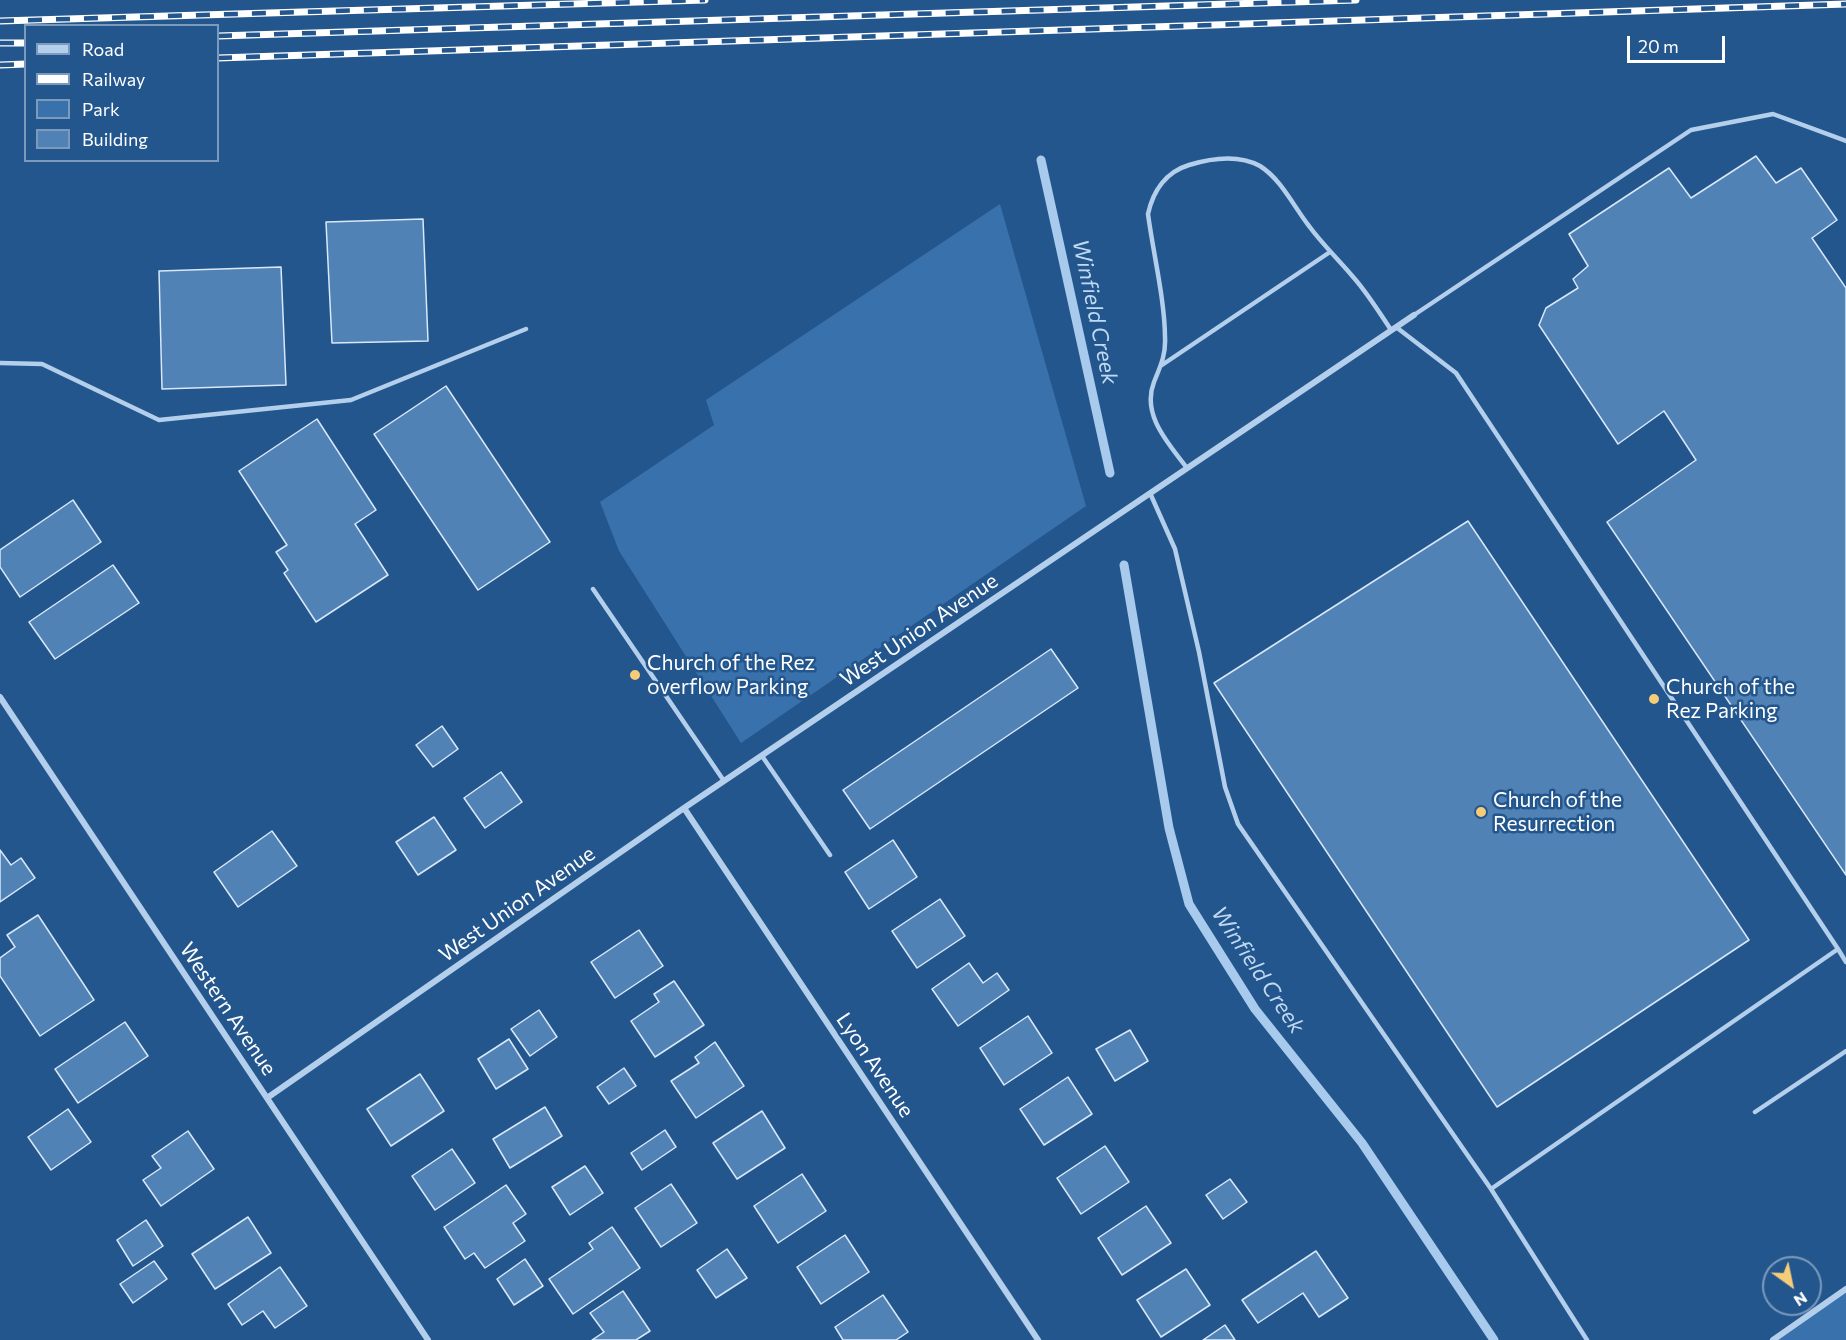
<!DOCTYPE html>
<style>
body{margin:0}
#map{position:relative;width:1846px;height:1340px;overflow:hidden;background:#24568e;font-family:Commissioner,sans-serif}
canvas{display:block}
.legend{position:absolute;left:24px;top:24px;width:195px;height:138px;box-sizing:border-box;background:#24568e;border:2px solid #7c9abb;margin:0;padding:8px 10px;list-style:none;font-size:18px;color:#fff}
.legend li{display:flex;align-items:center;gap:12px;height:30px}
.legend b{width:30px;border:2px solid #7c9abb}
.north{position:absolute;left:1762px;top:1256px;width:60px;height:60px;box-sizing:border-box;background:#24568e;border:2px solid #7c9abb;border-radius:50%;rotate:147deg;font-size:16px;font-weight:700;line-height:24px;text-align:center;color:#fff}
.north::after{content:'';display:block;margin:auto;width:21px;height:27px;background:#f5cc78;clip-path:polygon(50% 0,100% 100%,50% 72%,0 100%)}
.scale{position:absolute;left:1627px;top:36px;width:98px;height:27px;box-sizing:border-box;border:3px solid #fff;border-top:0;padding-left:8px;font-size:18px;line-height:21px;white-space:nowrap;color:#fff;-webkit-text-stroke:4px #24568e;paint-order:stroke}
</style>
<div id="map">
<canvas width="1846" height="1340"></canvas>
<ul class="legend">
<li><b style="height:8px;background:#b4cfeb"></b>Road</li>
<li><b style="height:8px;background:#fff"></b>Railway</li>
<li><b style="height:16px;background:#3871ab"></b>Park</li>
<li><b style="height:16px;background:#5182b6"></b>Building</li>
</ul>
<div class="north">N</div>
<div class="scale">20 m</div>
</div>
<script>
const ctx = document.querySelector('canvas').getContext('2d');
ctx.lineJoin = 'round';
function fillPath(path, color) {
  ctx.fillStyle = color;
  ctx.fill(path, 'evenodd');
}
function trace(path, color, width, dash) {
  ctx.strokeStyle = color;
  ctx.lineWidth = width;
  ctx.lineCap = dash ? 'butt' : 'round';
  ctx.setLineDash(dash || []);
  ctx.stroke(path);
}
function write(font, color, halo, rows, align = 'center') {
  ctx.font = font + ' Commissioner,sans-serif';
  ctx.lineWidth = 5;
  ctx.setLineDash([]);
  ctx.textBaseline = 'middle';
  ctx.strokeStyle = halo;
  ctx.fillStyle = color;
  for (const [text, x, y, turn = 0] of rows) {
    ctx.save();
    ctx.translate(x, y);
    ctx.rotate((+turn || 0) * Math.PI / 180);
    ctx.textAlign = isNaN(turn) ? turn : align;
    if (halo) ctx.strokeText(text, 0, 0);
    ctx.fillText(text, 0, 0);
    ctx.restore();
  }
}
const green = new Path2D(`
 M1000,204L1086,506L741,743L619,551L600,502L714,425L706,400Z
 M1846,1293V1340H1777Z`);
const stream = new Path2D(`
 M1041,160L1110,473
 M1124,565L1169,828L1189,904L1255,1009L1362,1143L1494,1340`);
const building = new Path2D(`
 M1756,156L1776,183L1801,168L1837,220L1812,238L1846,288V875L1607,522L1696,460L1664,411L1618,444L1539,325L1546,308L1578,288L1573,279L1588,266L1569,234L1669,168L1691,198Z
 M423,219L428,341L332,343L326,222Z
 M281,267L286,385L162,389L159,271Z
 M446,386L550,542L478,590L374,434Z
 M317,419L376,510L355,524L388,575L316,622L284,573L288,570L276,552L287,545L239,471Z
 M73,500L101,542L20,597L0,567V550Z
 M1468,521L1749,940L1497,1107L1214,683Z
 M113,565L139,603L55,659L29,622Z
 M1051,649L1078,688L870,829L843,790Z
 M442,726L458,749L433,767L416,745Z
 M501,772L522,802L485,828L464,798Z
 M434,817L456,850L418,875L396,842Z
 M272,831L297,866L238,907L214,872Z
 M893,840L917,877L869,909L845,872Z
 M0,850L11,865L21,858L35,878L0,902Z
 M940,899L965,936L917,968L892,931Z
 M38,915L94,1000L40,1036L0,976V958L15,947L7,935Z
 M639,930L663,966L615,998L591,962Z
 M969,963L983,983L997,973L1009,990L958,1026L932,989Z
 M674,981L704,1025L655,1057L631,1021L659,1002L654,994Z
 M539,1010L557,1037L530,1056L511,1029Z
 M1028,1016L1052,1053L1004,1085L980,1048Z
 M125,1022L148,1056L78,1103L55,1069Z
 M1130,1030L1148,1061L1115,1081L1096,1049Z
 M509,1039L528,1069L496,1089L478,1059Z
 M715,1042L744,1086L696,1118L671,1081L699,1063L695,1057Z
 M624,1068L636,1086L609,1104L597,1087Z
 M420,1074L444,1111L391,1146L367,1109Z
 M1068,1077L1092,1114L1044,1145L1020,1109Z
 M545,1107L562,1136L510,1168L493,1139Z
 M68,1109L91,1142L51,1170L28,1137Z
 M762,1111L785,1148L737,1179L713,1143Z
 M665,1130L676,1147L642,1170L631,1153Z
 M188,1131L214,1169L161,1206L143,1180L161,1168L152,1156Z
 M1105,1146L1129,1182L1081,1214L1057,1178Z
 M452,1149L475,1183L435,1210L412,1176Z
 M585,1166L603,1193L570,1215L552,1187Z
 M802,1174L826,1211L778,1243L754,1206Z
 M1230,1179L1247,1202L1223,1219L1206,1195Z
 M671,1184L697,1223L661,1247L635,1208Z
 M506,1185L526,1214L513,1223L525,1241L485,1268L474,1253L465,1259L444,1227Z
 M1146,1206L1171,1243L1122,1275L1098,1238Z
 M248,1217L271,1253L215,1289L192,1254Z
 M146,1220L163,1246L133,1266L117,1240Z
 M612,1227L640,1268L573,1314L549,1279L593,1249L589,1243Z
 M845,1235L869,1272L821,1304L797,1267Z
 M727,1249L747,1278L716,1298L697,1270Z
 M1316,1251L1348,1298L1319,1317L1303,1293L1258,1323L1242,1300Z
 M525,1259L543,1286L514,1305L497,1279Z
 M154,1261L167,1279L133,1303L120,1284Z
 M280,1267L307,1306L275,1328L263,1311L242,1325L228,1304Z
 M1186,1269L1210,1305L1161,1337L1137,1300Z
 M623,1291L650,1331L636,1340H592L604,1332L590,1313Z
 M883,1295L908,1332L896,1340H843L835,1327Z
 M1225,1325L1235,1340H1203Z`);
const service = new Path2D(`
 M1414,315L1691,130L1773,114L1846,141
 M1396,327L1456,373L1838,949
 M0,363L42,364L159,420L351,400L526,329
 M1162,365L1330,252
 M1187,468C1169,444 1141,415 1154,382C1160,367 1166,355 1165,338C1165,301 1153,252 1148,214C1153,191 1166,172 1189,165C1212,158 1238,154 1260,166C1281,179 1294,207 1309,226C1323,245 1339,260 1354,278C1368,294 1379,312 1391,330
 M1150,493L1175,549L1199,652L1225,787L1238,824L1491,1189
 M593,589L724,781
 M762,756L830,855
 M1755,1112L1846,1051
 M1587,1340L1491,1189L1838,949L1846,962`);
const minor = new Path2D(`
 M0,697L428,1340
 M684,808L1038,1340
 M267,1098L684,808L1414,315
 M1773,1340L1846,1289`);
const rail = new Path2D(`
 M0,21L705,0
 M218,36L1356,0
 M0,43H26
 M218,58L1846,4
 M0,65L26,64`);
const markers = [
 [635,675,6,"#f5cc78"],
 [1654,699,6,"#f5cc78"],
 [1481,812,6,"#f5cc78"]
];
const streetNames = [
 ["West Union Avenue",919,630,-34],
 ["West Union Avenue",517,904,-35],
 ["Western Avenue",228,1009,56],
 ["Lyon Avenue",875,1065,56]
];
const poiNames = [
 ["Church of the Rez",647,663],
 ["overflow Parking",647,687],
 ["Church of the",1666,687],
 ["Rez Parking",1666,711],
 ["Church of the",1493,800],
 ["Resurrection",1493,824]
];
const waterNames = [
 ["Winfield Creek",1095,312,78],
 ["Winfield Creek",1258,970,56]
];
fillPath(green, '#3871ab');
trace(stream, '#a8caec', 9);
fillPath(building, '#5182b6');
trace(building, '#d9e8f8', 1.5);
trace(service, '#b4cfeb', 4.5);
trace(minor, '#b4cfeb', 6);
trace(rail, '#fff', 7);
trace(rail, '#24568e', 4.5, [14]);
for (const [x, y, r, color] of markers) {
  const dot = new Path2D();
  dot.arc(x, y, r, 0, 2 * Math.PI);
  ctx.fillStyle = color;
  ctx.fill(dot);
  trace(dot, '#24568e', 2);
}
write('21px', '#fff', '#24568e', streetNames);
write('21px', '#fff', '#24568e', poiNames, 'left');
write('italic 22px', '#c0d9f2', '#24568e', waterNames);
</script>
